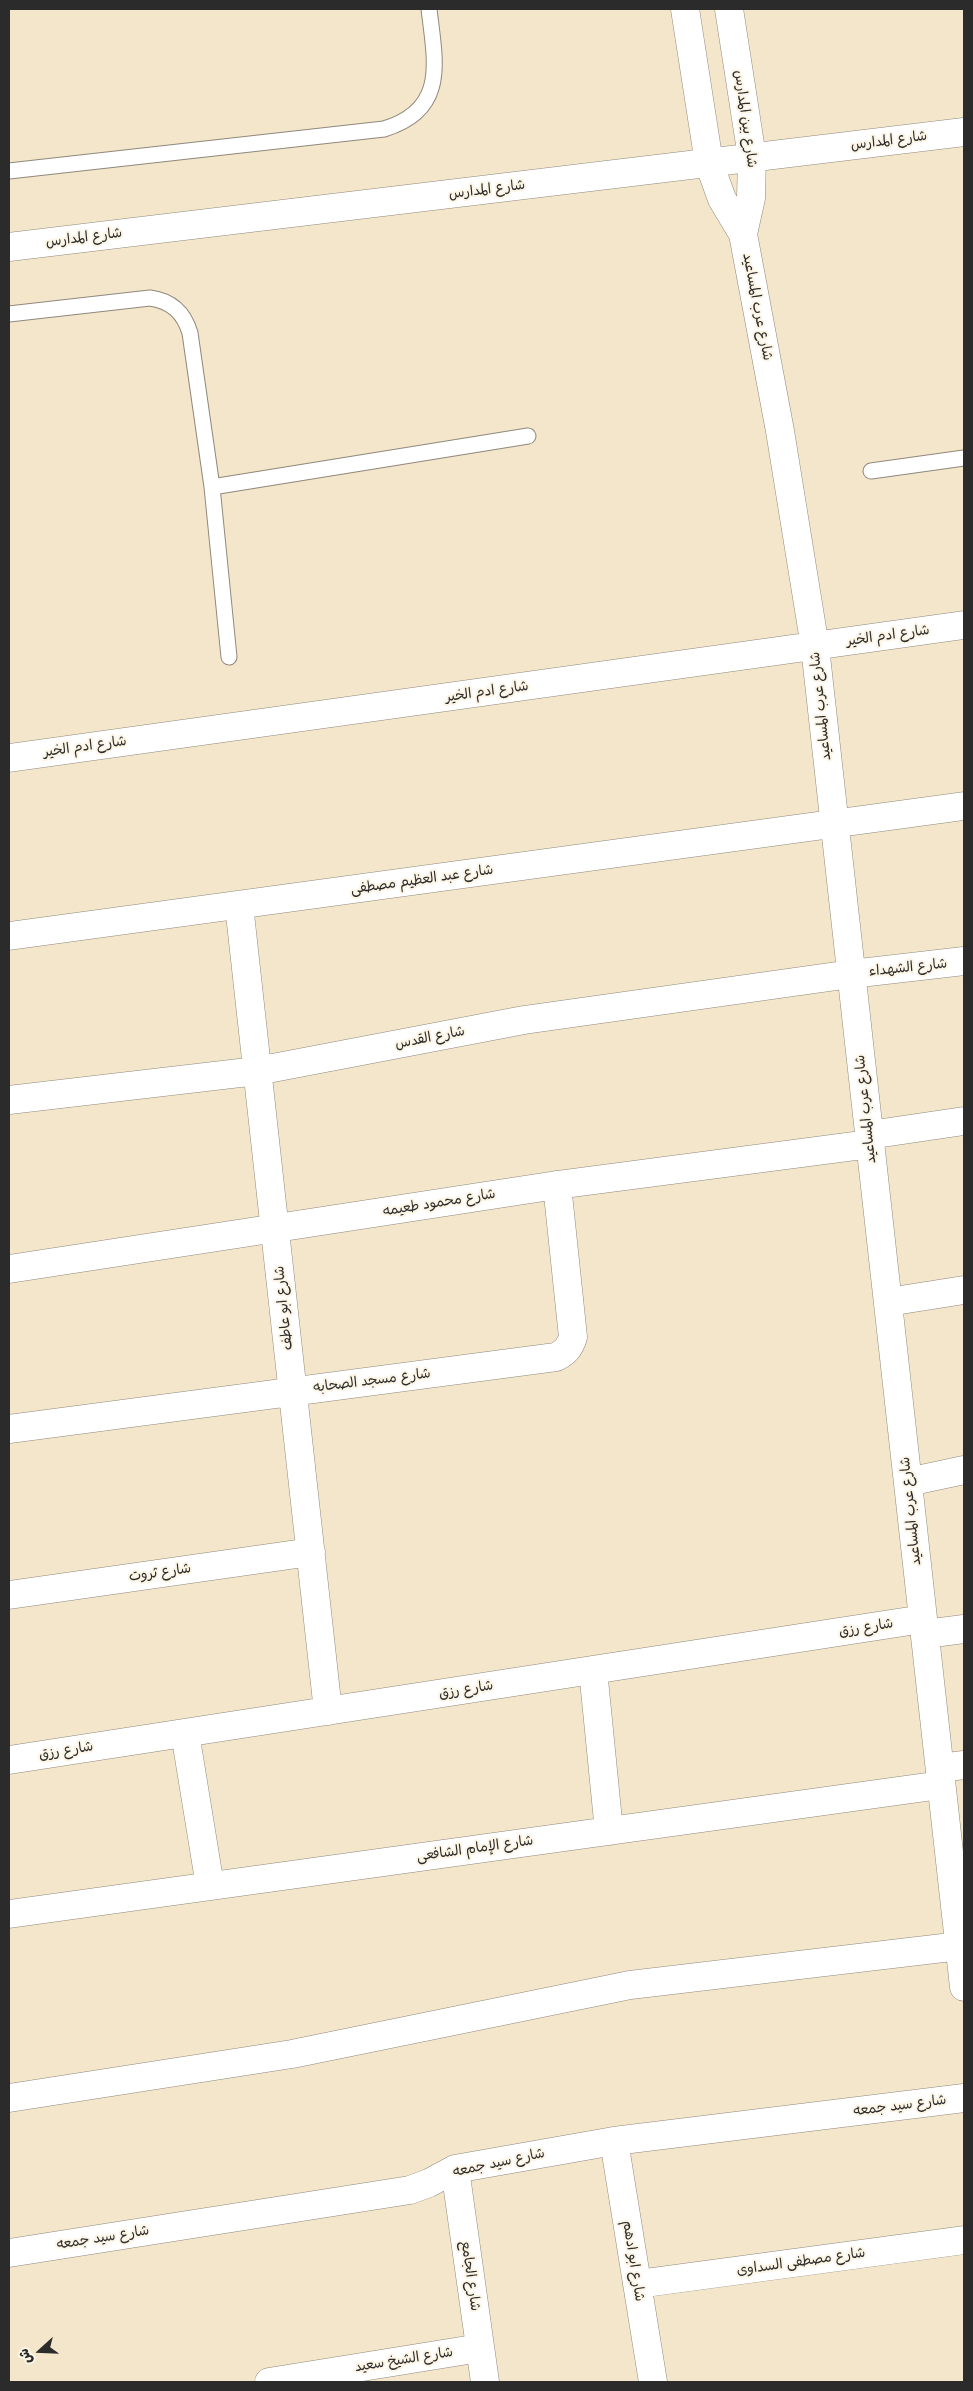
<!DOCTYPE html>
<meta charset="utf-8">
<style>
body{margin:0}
#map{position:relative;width:973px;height:2391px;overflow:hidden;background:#f4e6cb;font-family:"Balsamiq Sans","Playpen Sans Arabic",sans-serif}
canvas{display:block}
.frame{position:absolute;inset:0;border:10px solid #2b2b2b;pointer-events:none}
.north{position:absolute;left:15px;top:2326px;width:50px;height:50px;-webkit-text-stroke:4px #fcf5e5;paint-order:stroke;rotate:250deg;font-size:14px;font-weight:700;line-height:20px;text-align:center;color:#2b2b2b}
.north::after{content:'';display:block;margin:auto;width:18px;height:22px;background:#2b2b2b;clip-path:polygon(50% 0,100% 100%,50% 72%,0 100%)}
</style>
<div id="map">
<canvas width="973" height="2391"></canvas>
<div class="frame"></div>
<div class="north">ش</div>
</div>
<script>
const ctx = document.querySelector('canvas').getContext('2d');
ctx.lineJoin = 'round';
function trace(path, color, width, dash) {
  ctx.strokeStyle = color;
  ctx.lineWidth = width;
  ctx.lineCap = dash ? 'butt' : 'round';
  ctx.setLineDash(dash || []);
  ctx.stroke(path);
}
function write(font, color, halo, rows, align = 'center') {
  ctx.font = font + ' "Balsamiq Sans","Playpen Sans Arabic",sans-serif';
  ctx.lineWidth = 4;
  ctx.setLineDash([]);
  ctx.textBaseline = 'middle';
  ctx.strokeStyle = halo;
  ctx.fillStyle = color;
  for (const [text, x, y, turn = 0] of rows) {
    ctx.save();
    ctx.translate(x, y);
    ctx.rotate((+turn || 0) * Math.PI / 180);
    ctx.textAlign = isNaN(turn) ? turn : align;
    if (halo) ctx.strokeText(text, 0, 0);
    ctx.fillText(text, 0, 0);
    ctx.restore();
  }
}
const lane = new Path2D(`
 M9,171L384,129C448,110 435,61 429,9
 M9,314L150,298C172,301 184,313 190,333L212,487L229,657
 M871,471L964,458
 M212,487L528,436`);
const street = new Path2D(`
 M685,9L709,163L722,199L743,234L780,431L815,647L964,1987
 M729,9L752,157L751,198L743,234
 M9,247L964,132
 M9,758L964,625
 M239,905L328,1711
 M9,936L964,806
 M9,1100L257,1071L524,1020L851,974L964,961
 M869,1135L964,1121
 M9,1269L557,1185L870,1144
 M888,1302L964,1290
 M9,1429L556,1357C566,1352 570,1347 573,1337L557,1185
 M908,1482L964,1470
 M9,1595L311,1552
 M925,1634L964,1629
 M593,1670L609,1831
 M185,1733L210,1886
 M9,1760L923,1619
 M940,1768L964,1765
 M9,1914L941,1785
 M9,2098L292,2054L630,1985L960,1946
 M614,2141L653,2382
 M455,2169L485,2382
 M9,2253L410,2190L429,2183L455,2169L614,2141L964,2098
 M637,2284L964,2240
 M269,2382L480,2348`);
const streetNames = [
 ["شارع بين المدارس",745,119,82],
 ["شارع المدارس",889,141,-7],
 ["شارع المدارس",487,190,-7],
 ["شارع المدارس",84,238,-7],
 ["شارع عرب المساعيد",757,307,79],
 ["شارع ادم الخير",888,636,-8],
 ["شارع ادم الخير",487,692,-8],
 ["شارع عرب المساعيد",821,706,-96],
 ["شارع ادم الخير",85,747,-8],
 ["شارع عبد العظيم مصطفى",422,880,-8],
 ["شارع الشهداء",908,968,-6],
 ["شارع القدس",430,1038,-11],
 ["شارع عرب المساعيد",866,1109,-96],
 ["شارع محمود طعيمه",439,1203,-9],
 ["شارع ابو عاطف",284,1308,-96],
 ["شارع مسجد الصحابه",372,1381,-7],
 ["شارع عرب المساعيد",911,1511,-96],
 ["شارع ثروت",160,1573,-8],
 ["شارع رزق",866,1628,-9],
 ["شارع رزق",466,1690,-9],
 ["شارع رزق",66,1751,-9],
 ["شارع الإمام الشافعى",475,1849,-8],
 ["شارع سيد جمعه",900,2106,-7],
 ["شارع سيد جمعه",499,2163,-12],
 ["شارع سيد جمعه",103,2238,-9],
 ["شارع ابو ادهم",633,2261,81],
 ["شارع مصطفى السداوى",801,2262,-8],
 ["شارع الجامع",470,2276,82],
 ["شارع الشيخ سعيد",404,2360,-9]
];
trace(lane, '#90887b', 17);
trace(street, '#90887b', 29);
trace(lane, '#fff', 15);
trace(street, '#fff', 28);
write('14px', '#2b2b2b', '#fcf5e5', streetNames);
</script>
